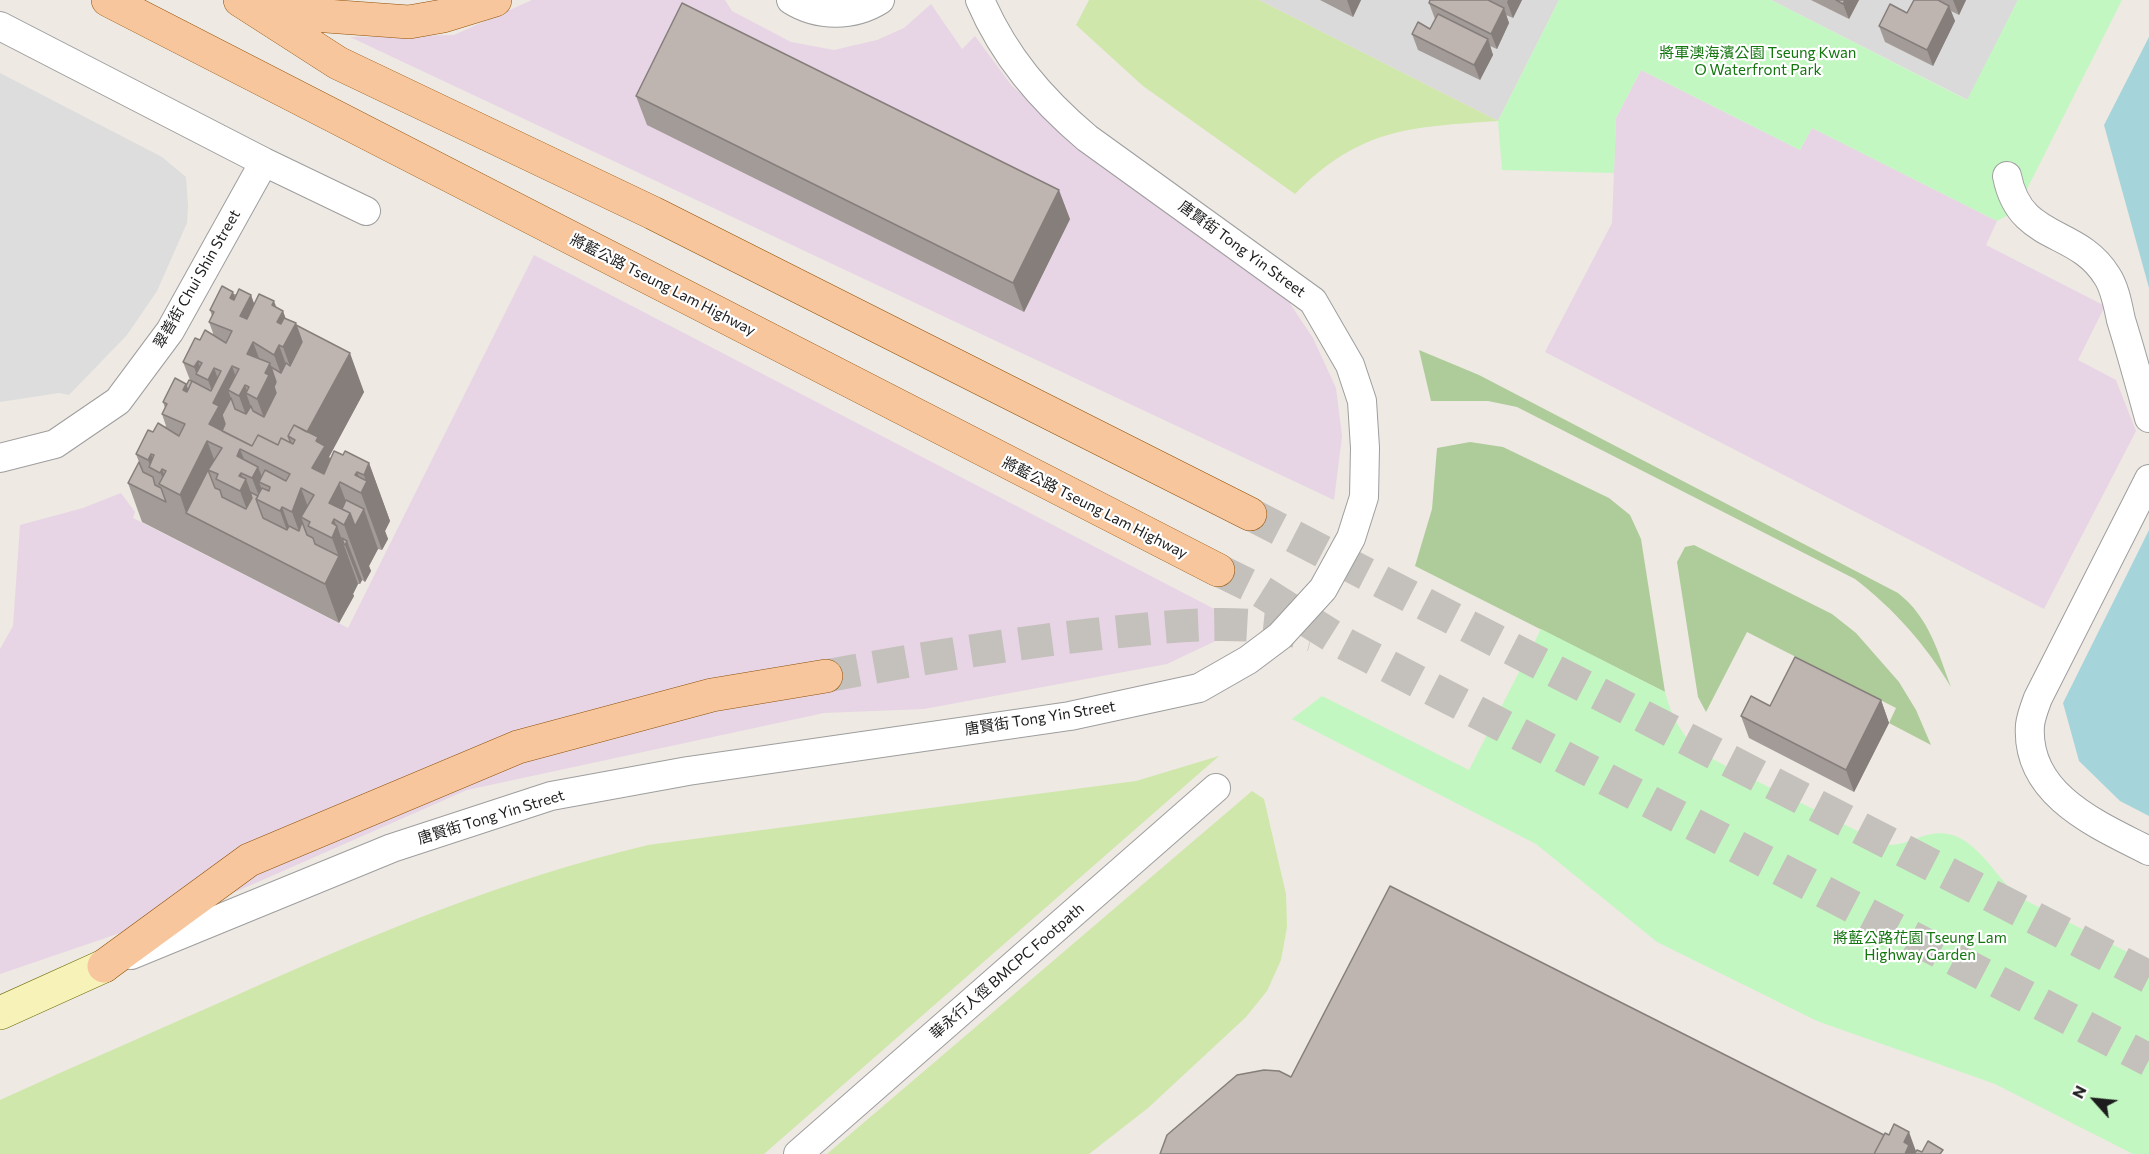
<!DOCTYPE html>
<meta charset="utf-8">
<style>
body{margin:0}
#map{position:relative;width:2149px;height:1154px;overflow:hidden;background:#eee9e3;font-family:Commissioner,sans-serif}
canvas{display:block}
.north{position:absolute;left:2065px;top:1070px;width:60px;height:60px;-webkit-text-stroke:4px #fff;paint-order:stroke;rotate:297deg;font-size:16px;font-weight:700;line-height:24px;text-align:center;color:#1d1d1d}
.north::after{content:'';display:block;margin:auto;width:21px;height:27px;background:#1d1d1d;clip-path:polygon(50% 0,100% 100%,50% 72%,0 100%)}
</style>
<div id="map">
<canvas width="2149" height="1154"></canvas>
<div class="north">N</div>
</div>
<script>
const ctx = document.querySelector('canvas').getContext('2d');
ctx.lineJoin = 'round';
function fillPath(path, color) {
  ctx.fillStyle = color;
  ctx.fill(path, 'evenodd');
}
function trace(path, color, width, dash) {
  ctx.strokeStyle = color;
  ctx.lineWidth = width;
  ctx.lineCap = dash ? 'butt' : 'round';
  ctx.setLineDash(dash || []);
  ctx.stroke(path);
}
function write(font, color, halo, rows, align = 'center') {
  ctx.font = font + ' Commissioner,"Noto Sans TC",sans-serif';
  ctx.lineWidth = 4.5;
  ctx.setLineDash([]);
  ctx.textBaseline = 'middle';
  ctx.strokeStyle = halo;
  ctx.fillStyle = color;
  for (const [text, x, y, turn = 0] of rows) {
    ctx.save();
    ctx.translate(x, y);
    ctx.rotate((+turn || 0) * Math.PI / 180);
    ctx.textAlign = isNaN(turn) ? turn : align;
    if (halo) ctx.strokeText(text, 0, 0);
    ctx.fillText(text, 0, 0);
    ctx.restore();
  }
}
const residential = new Path2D(`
 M1259,0H1559L1498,121Z
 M1771,0H2018L1968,100Z`);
const industrial = new Path2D(`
 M532,0H725L732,11L791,42L834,50L877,40L904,28L931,4L962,49L975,36L1012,86L1064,131L1281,290L1313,338L1336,388L1342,436L1334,500L350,37L454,35Z
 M1641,70L1800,150L1812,128L1997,221L1986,245L2105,306L2078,360L2116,380L2136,431L2044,609L1545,352L1612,223L1616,118Z
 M534,255L1247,626L1167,664L924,709L824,713L467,790L217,900L0,974V649L13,626L20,525L83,508L121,493L135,512L133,518L348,628Z`);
const grass = new Path2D(`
 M1089,0H1259L1498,121C1410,127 1360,128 1295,194L1143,86L1076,25Z
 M1219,756L764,1154H0V1100C79,1064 158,1030 237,995C371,935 505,879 648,845L1136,781Z
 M1252,791L1264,799L1286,894L1287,927L1281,960L1267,991L1246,1017L1148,1108L1089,1154H827Z`);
const forest = new Path2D(`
 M1419,350L1479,375L1898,593C1929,617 1938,652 1951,687C1925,644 1895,610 1855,579L1517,407L1488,401H1431Z
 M1470,442L1503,447L1609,498L1630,515L1641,539L1665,692L1415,566L1432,509L1437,448Z
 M1694,545L1832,614L1856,633L1899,682L1916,710L1931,745L1889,723L1896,708L1747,632L1706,712L1698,697L1695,678L1677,562L1685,547Z`);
const park = new Path2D(`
 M1559,0H1771L1967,100L2018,0H2122L2016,211L1997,221L1812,128L1800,150L1641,70L1616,118L1614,173L1502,170L1498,121Z
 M1541,629L1665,692C1674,726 1688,745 1718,762L1886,845C1901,846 1912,839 1927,835C1964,825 1984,859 2006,884L2009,892L2149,963V1154H2133L1995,1084L1817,1021L1657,942L1536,844L1292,719L1322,696L1469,770Z`);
const parking = new Path2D(`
 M0,73L162,157L186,177L188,206L187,223L157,291L127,335L69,395L59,393L0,402Z`);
const water = new Path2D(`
 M2149,37V288L2104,125Z
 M2149,530V816L2120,801L2079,761L2063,703Z`);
const primaryTunnel = new Path2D(`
 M1250,514L2149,977
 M1218,570L1259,590L1343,643L2149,1060
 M826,676C923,658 1019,642 1116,632C1182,625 1247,618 1312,635`);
const street = new Path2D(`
 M791,0C818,17 853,17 880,0
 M0,26L264,162L366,211
 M2007,176C2020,243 2077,227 2107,276C2115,288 2118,306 2121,320C2131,352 2140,385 2149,418
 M0,458L55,444L118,401L170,331L264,162
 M2149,479L2038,698C2035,706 2031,716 2030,725C2025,795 2098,825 2149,851
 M131,955L392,848L551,796L688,771L1070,716L1199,688L1248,660L1280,636L1323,589L1351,538L1364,497L1365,448L1362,401L1350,365L1313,301L1087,138C1041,99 1004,56 980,0
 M798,1154L1216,788`);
const secondary = new Path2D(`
 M0,1013L104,966`);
const primary = new Path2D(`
 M108,0L1218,570
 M240,0L338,63L653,213L1250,514
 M258,4L285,13L409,22L443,16L495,0
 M104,966L249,860L518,747L712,695L826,676`);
const wall = new Path2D(`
 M1320,0H1361L1353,17Z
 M1430,0H1522L1513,18L1506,15L1509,23L1497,49L1490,46L1493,55L1480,80L1418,50L1412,34L1430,29L1435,19L1429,3Z
 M1811,0H1859L1849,19Z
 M1914,0H1966L1959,15L1951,11L1955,21L1933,66L1885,42L1879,26L1907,13Z
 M636,96L1070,219L1024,312L647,125Z
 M234,294L251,295L254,304L276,308L283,311L285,318L296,323V325L364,392L329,457L331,458L343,455L369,463L390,521L385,531L388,539L382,550L378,549L369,566L371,571L365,582L362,580L360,584H358L353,594L354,596L339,623L142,522L128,483L139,462L136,454L153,432L165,427L166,426L162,414L165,408L163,402L186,386L190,380L183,362L200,340L212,335L213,333L209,322L212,316L210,310Z
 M1881,700L1889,723L1854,792L1749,738L1741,716L1770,706Z`);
const shadedWall = new Path2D(`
 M1347,0H1361L1353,17Z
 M1508,0H1522L1513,18L1507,2Z
 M1845,0H1859L1849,19L1843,4Z
 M1953,0H1966L1959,15Z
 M1949,6L1955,21L1933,66L1927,50Z
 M1504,8L1509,23L1497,49L1491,34Z
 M1488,39L1493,55L1480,80L1474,65Z
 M1059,190L1070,219L1024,312L1013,283Z
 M233,292L241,314L251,295L261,323L279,345L300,403L295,412L274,355L253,342L266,377L265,373L270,363L291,421L278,456L257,399L247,354L230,298Z
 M274,301L280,317L283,311L291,333L296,323L317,381L304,405L283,347L284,340L272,305Z
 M239,349L249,387L245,385L248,394L246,393L265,445L260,454L239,396L228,390L245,437L237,453L209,424L213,403L215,399L208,380L214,368L221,387L232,366L241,392Z
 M350,353L364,392L329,457L355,525L364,509L378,549L369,566L371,571L365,582L344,525L336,520L298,449Z
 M198,361L204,378L197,375L194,367Z
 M186,384L221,478L218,474L208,470L223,509L186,513L180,495L193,410L183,390Z
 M155,448L162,469L169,489L166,488L161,474Z
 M240,449L251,477L237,456Z
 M151,454L157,471L151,468L148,460Z
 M285,463L301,488L314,524L301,517L317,561L313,570L292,512L290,474Z
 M369,463L390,521L385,531L388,539L382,550L361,493L355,475L357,472L363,488L366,482L364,475Z
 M258,467L265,484L259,482L268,505L261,501L252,478Z
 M241,473L244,482L246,479L267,537L261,548L240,491L239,476Z
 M282,507L303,565L301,569L280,511Z
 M334,519L337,528V526L358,584L353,594L354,596L339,623L325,584L339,557L332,538V523Z
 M347,541L362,580L360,584L345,545Z
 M1881,700L1889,723L1854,792L1846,770Z
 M1909,1132L1917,1154H1904V1142Z`);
const building = new Path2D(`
 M1430,0H1488L1504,8L1491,34L1429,3Z
 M1836,0H1845L1843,4Z
 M1914,0H1938L1949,6L1927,50L1879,26L1890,4L1907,13Z
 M682,3L1059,190L1013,283L636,96Z
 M1438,14L1488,39L1474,65L1412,34L1418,22L1430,29Z
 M222,286L233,292L230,298L234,300L239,289L251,295L240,316L247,319L259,294L274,301L272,305L283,311L277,322L281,324L284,318L296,323L283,347L279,345L274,355L253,342L247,354L270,363L265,373L269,375L257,399L246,393L249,387L245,385L239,396L228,390L239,369L232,366L213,403L219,406L209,424L252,446L258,435L278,445L281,438L293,444L295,440L288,436L294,425L318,437L316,441L325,446L312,468L324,474L334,451L343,455L345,451L369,463L364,475L357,472L355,475L367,481L361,493L340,482L329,503L350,513L344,525L334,519L332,523L337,526L332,538L308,526L310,522L301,517L314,495L301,488L292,512L282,507L280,511L256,499L262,488L269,491L270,487L259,482L265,470L286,481L290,474L240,449L237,456L258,467L252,478L241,473L239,476L246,479L240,491L216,479L218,474L208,470L222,448L207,441L180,495L159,484L166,471L162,469L160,473L149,467L154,455L151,454L148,460L136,454L148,430L153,432L158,423L179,436L185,424L162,414L167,404L163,402L175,378L186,384L183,390L187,392L192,381L211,391L221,371L214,368L208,380L196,374L202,363L198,361L194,367L183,362L195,338L200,340L205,330L226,343L232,331L209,322L214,312L210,310Z
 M296,325L350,353L307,432L294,425L288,436L291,443L281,438L278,445L258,435L252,446L222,431L225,424L222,415L231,398L235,409L246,414L251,406L253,411L264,417L276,393L274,387L276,382L271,367L281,373L286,363L290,366L302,342Z
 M189,380L192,381L188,390L186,386Z
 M139,462L143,472L153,477L155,485L161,488L166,502L128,483Z
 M208,470L215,488L220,490L222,497L246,509L252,498L250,492L258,496L256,499L263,518L287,530L289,526L299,531L302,522L307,535L313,538L315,544L339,556L325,584L186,513Z
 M346,500L364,509L355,526L350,513L342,509Z
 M342,538L347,541L345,545L344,544Z
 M1795,657L1881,700L1846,770L1741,716L1751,696L1770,706Z
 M1390,886L1884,1135L1874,1154H1160L1167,1135L1237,1075L1264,1070L1279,1071L1291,1077Z
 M1894,1124L1909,1132L1904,1142L1909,1145L1905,1154H1874L1885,1133L1889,1135Z
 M1928,1141L1943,1150L1940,1154H1914L1917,1150L1922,1152Z`);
const parkNames = [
 ["將軍澳海濱公園 Tseung Kwan",1758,53],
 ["O Waterfront Park",1758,70],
 ["將藍公路花園 Tseung Lam",1920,938],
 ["Highway Garden",1920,955]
];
const streetNames = [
 ["唐賢街 Tong Yin Street",1242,249,36],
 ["翠善街 Chui Shin Street",197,279,-60],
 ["將藍公路 Tseung Lam Highway",663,285,27],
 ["將藍公路 Tseung Lam Highway",1095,508,27],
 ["唐賢街 Tong Yin Street",1040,718,-9],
 ["唐賢街 Tong Yin Street",491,817,-17],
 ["華永行人徑 BMCPC Footpath",1007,971,-41]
];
fillPath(residential, '#dbdada');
fillPath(industrial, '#e7d5e5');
fillPath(grass, '#cfe7aa');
fillPath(forest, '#aecc99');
fillPath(park, '#c3f7c1');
fillPath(parking, '#ddd');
fillPath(water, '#a5d5da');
trace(primaryTunnel, '#c4c0bb', 33, [33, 16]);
trace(street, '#9e9e9e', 30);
trace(secondary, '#6f6d09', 34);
trace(primary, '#905105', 34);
trace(street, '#fff', 28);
trace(secondary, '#f7f2b8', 33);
trace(primary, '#f8c69d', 33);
fillPath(wall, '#a39b97');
fillPath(shadedWall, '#857e7b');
fillPath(building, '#beb4b0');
trace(building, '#857e7b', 1.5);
write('15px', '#13760f', '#fff', parkNames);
write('15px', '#1d1d1d', '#fff', streetNames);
</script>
